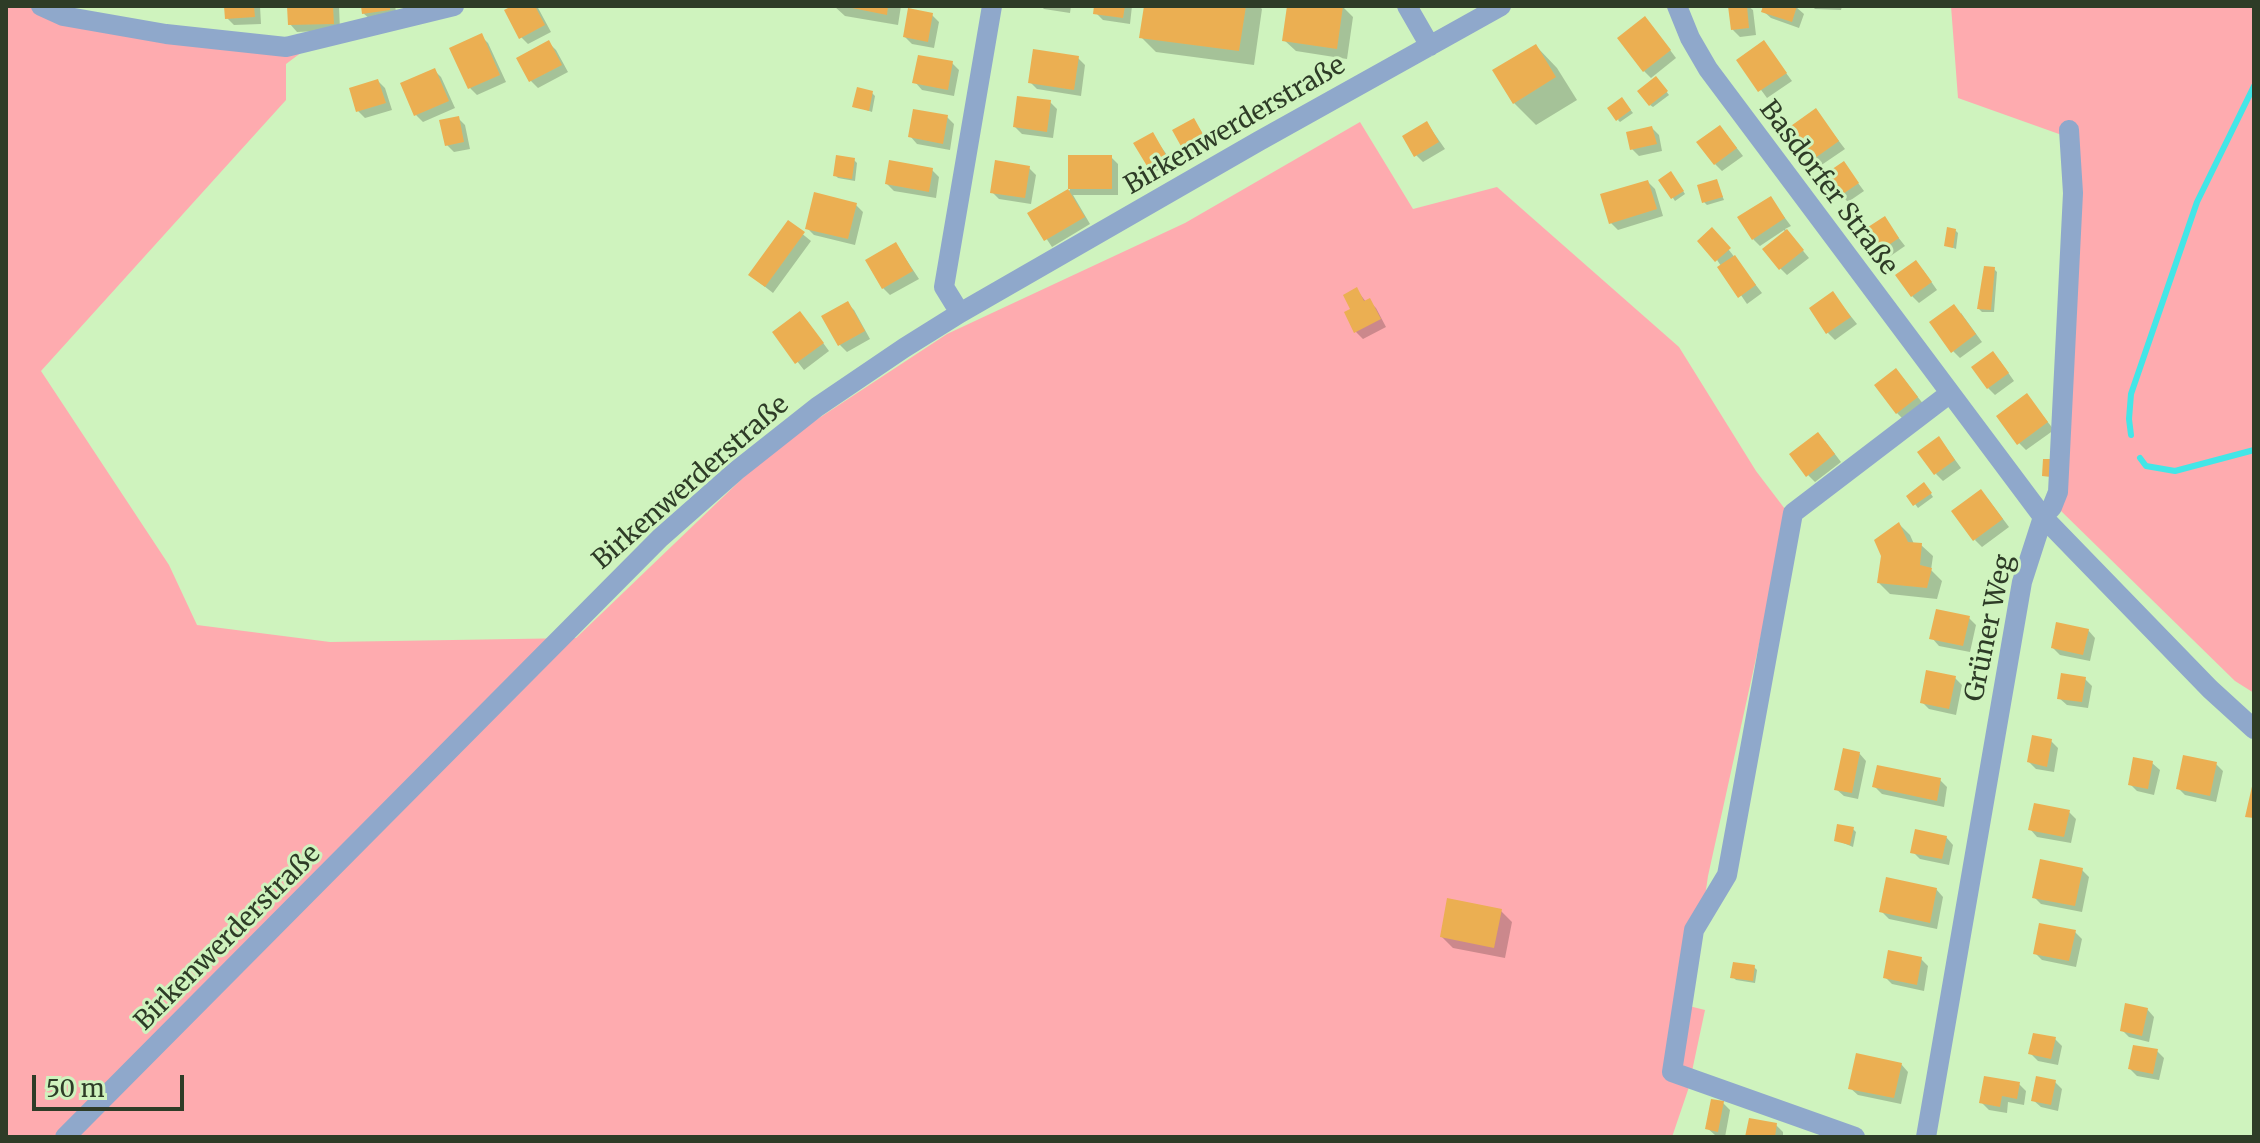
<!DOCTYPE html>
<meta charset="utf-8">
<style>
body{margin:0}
#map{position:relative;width:2260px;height:1143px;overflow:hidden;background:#cff3be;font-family:Merriweather,serif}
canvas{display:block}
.frame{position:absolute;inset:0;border:8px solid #2e3c27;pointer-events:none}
.scale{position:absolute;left:32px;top:1075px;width:152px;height:36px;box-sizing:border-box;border:4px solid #2e3c27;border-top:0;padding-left:10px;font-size:24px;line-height:28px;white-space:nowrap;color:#2e3c27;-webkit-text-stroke:6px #cff3be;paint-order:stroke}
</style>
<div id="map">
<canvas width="2260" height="1143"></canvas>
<div class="frame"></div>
<div class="scale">50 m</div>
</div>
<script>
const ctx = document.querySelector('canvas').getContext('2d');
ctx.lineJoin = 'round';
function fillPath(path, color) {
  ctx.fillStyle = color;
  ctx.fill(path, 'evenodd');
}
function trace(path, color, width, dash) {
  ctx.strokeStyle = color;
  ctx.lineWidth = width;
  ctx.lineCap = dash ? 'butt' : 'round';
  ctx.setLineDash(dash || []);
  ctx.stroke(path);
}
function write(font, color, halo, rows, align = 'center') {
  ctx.font = font + ' Merriweather,serif';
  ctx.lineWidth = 6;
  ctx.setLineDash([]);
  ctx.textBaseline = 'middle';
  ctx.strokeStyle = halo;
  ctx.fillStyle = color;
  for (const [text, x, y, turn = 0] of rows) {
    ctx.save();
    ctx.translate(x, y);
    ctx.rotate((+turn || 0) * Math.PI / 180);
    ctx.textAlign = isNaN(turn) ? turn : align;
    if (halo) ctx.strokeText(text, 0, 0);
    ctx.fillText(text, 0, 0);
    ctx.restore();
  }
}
const green = new Path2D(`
 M6,6H57L306,49L286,64V100L41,371L169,565L197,625L330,642L576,638L747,474L813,422L947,334L1185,223L1360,122L1413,209L1497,187L1679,347L1756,471L1788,513L1708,876L1689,1006L1705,1010L1688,1090L1672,1137H6Z
 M1951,6H2254V693L2235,681L2060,510L2073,139L1958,98Z`);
const shadow = new Path2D(`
 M226,6H260L261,24L234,25L227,18Z
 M289,6H339L340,30L297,32L290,24Z
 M363,6H395L397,17L371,20L363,13Z
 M516,6H537L551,32L528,44L521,37Z
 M834,6H901L898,25L845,16Z
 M1041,6H1071L1070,13L1044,9Z
 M1096,6H1132L1130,24L1103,20L1096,13Z
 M1146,6H1259L1262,9L1254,65L1156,52L1141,37Z
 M1289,6H1342L1353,17L1347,59L1296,51L1284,40Z
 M1730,6H1748L1753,10L1756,35L1740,37L1733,30Z
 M1765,6L1796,7L1804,14L1799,28L1771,18L1763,11Z
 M1812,6H1842L1841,10L1815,9Z
 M932,15L939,22L934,48L912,44L905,37Z
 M1652,26L1676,58L1651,78L1644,71Z
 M481,36L488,43L506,82L477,95L470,88Z
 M549,43L556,50L568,72L538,88L531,81L519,59Z
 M1764,43L1792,81L1767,98L1739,60Z
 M1536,46L1557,68L1577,100L1536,125L1514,103Z
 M1078,58L1085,65L1081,96L1037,89L1030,82Z
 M952,63L959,70L954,96L922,90L915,82Z
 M434,70L441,77L455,108L423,122L416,115Z
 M378,81L385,88L392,110L365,118L358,111Z
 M1659,82L1669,95L1653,107L1650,105Z
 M872,93L875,96L872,112L855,106Z
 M1050,102L1057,109L1053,138L1022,134L1015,127Z
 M1625,103L1633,113L1620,122L1618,120Z
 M1816,111L1845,149L1820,166L1813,159Z
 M947,117L954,124L950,150L917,144L910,136Z
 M458,118L465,125L470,149L454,152L447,145Z
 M1194,121L1210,144L1191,154L1175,131Z
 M1427,123L1445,149L1423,162L1416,155Z
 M1652,128L1659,135L1662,151L1639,156L1632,149Z
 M1152,134L1172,162L1155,172L1148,165Z
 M1726,134L1743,156L1722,171L1715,164Z
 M1070,157H1111L1118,164V195H1073L1090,224L1052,247L1030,214L1070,190Z
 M854,160L857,163L855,181L838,178L835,175Z
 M1844,164L1864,191L1848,202L1841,195Z
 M1029,168L1036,175L1031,204L999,199L992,192Z
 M932,170L939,177L936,198L894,191L887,184Z
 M1674,177L1685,194L1675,201L1673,198Z
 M1716,181L1724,200L1707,205L1704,202Z
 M1648,182L1655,189L1663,216L1618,230L1611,223Z
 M1770,198L1791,226L1785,229L1809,258L1787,275L1780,268L1786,233L1784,230L1760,246L1753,239Z
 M856,205L863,212L855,245L814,235L807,228Z
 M1884,219L1905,246L1889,257L1882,250Z
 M789,223L811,241L773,293L750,275Z
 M1955,230L1958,233L1956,249L1946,245Z
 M1719,237L1762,293L1747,304L1717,260Z
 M896,244L919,279L890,295L883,288Z
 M1994,269L1997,272L1994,312H1982L1979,309Z
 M1923,270L1937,290L1919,303L1912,296Z
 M1357,290L1366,302L1369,301L1376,308L1386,327L1363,339L1356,332L1353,310Z
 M1833,294L1857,324L1835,340L1828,333Z
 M847,303L854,310L870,339L847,352L840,345L824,317Z
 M1961,313L1982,342L1960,358L1953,351Z
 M807,321L829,351L804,370L775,333Z
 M2000,361L2014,381L1995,395L1988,388Z
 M1903,378L1924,405L1904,420L1897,413Z
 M2033,403L2054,430L2026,450L2019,443Z
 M1825,441L1841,462L1815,482L1808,475Z
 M1945,446L1961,468L1943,481L1936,474Z
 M1927,488L1933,497L1918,508L1909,496Z
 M1988,499L2009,527L1982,547L1975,540Z
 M1899,524L1910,535L1914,544L1921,545L1933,556L1931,570L1942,581L1937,599L1890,594L1879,583Z
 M1969,618L1976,625L1970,652L1939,646L1932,638Z
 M2088,630L2095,638L2090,661L2060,655L2053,648Z
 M1955,678L1962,685L1956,715L1929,709L1922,702Z
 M2085,679L2092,686L2088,708L2067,705L2059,698Z
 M2051,741L2058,748L2054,772L2036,769L2029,762Z
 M1859,753L1866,761L1858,799L1844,796L1836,789Z
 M2152,763L2160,770L2154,795L2137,791L2130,784Z
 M2216,764L2223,771L2216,802L2185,795L2178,788Z
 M1940,780L1947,787L1944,807L1882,794L1875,787Z
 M2069,812L2076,819L2071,843L2037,837L2030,829Z
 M1853,829L1856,832L1853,847L1836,840Z
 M1946,837L1953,845L1949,865L1920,859L1913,852Z
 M2082,870L2089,877L2082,912L2041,904L2034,897Z
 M1936,889L1943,897L1937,929L1889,919L1881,911Z
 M1501,911L1512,922L1505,958L1453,948L1442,937Z
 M2075,932L2082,939L2076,967L2042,960L2035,953Z
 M1921,959L1928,966L1924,991L1892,984L1885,977Z
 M1754,967L1757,970L1755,983L1736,980L1733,977Z
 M2147,1009L2154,1017L2149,1042L2129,1037L2122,1030Z
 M2055,1039L2062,1046L2058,1065L2038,1061L2030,1053Z
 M2157,1051L2164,1058L2159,1080L2137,1076L2130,1069Z
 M1901,1064L1908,1072L1901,1104L1858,1095L1850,1088Z
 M2055,1082L2062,1089L2058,1111L2041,1107L2033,1100Z
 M2019,1084L2026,1091L2024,1105L2008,1102L2007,1113L1989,1110L1982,1103Z
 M1723,1103L1730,1110L1725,1137L1715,1135L1707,1128Z
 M1776,1125L1783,1132V1137H1747Z`);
const stream = new Path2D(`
 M2131,435L2129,419L2131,394L2197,202L2254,86
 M2140,458L2146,466L2175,471L2254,450`);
const building = new Path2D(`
 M224,6H254L255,17L225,19Z
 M287,6H333L334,24L288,25Z
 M361,6H390V10L362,14Z
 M512,6H535L545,25L519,39L504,10Z
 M842,6H888L887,15Z
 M1094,6H1125L1123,18L1093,14Z
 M1144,6H1246L1239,51L1139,38Z
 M1287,6H1343L1337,49L1282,41Z
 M1728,6H1747L1749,28L1731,30Z
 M1763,6H1797L1792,22L1761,12Z
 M908,8L933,13L928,42L903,37Z
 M1645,16L1671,50L1643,72L1617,38Z
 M482,33L500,75L468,89L449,48Z
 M549,40L562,65L529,82L516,58Z
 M1764,40L1787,73L1758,92L1736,60Z
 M1536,44L1556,77L1513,104L1492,70Z
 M1033,49L1079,56L1074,90L1028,83Z
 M918,55L953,61L948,90L912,83Z
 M435,68L449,101L414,116L400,83Z
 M1656,76L1668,91L1649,106L1637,91Z
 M378,79L386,103L356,112L349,88Z
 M857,87L873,91L869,111L852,107Z
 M1017,96L1051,100L1047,132L1013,127Z
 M1622,97L1631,110L1616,121L1607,108Z
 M1816,108L1839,141L1811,161L1788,128Z
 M913,109L948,115L943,144L908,137Z
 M459,116L464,142L445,146L439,120Z
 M1194,118L1204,136L1182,148L1172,130Z
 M1427,121L1439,142L1414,157L1402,136Z
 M1720,125L1737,148L1714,165L1696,142Z
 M1652,126L1657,144L1630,150L1626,132Z
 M1153,132L1166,155L1147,166L1133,143Z
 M836,155L855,158L852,179L833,176Z
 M1068,155H1112V189H1068Z
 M889,160L933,168L929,192L885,184Z
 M995,160L1030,166L1025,198L990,193Z
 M1844,161L1859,183L1840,196L1825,174Z
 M1671,171L1684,191L1671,199L1658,180Z
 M1717,179L1723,197L1702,203L1697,185Z
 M1648,180L1657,209L1609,224L1600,194Z
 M1068,189L1085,217L1044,241L1027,213Z
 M814,192L857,203L848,239L805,229Z
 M1771,196L1785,218L1752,240L1737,217Z
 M1885,216L1899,238L1880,251L1865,229Z
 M788,220L805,232L765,287L748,275Z
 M1712,227L1731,248L1715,262L1697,241Z
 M1947,227L1956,229L1953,248L1944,246Z
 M1787,229L1804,250L1779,270L1762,249Z
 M896,242L913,271L882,289L865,260Z
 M1735,255L1756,285L1738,298L1717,267Z
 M1916,260L1932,282L1911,297L1895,275Z
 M1984,266L1995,267L1991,310L1977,309Z
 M1357,287L1364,301L1370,298L1381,319L1354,333L1344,312L1350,309L1343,295Z
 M1833,291L1851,317L1826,334L1809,308Z
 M848,301L865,331L838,346L821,316Z
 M1954,304L1976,334L1951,353L1929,322Z
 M800,311L824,343L795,364L772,332Z
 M1993,351L2009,373L1987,389L1971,367Z
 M1896,368L1918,397L1896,414L1874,385Z
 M2027,393L2048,422L2017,445L1996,416Z
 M1818,432L1835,454L1806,477L1789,454Z
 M1939,436L1955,460L1934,475L1917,452Z
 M2043,459H2051V477L2042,476Z
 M1924,482L1932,493L1913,506L1906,496Z
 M1981,489L2003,519L1973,541L1951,511Z
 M1899,522L1908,542L1922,543L1920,565L1932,568L1927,588L1877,583L1881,556L1874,540Z
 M1936,609L1970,616L1963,646L1929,639Z
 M2056,622L2089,629L2083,655L2051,648Z
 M1926,670L1956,676L1949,709L1920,703Z
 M2061,673L2086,677L2082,702L2057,699Z
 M2032,735L2052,739L2047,767L2027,762Z
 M1843,748L1860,752L1852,793L1834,790Z
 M2183,755L2217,762L2210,796L2176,789Z
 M2133,757L2153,761L2148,789L2128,785Z
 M1877,765L1941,778L1937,801L1872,787Z
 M2253,782H2254V818L2245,817Z
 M2034,803L2070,810L2064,837L2028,830Z
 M1837,824L1854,827L1850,845L1834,841Z
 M1915,829L1947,836L1942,859L1910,853Z
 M2040,859L2083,868L2075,906L2032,898Z
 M1886,877L1937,888L1930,923L1879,912Z
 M1447,898L1502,909L1494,948L1440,937Z
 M2039,923L2076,930L2069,961L2033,954Z
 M1888,950L1922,957L1917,985L1883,978Z
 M1733,962L1755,965L1753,981L1730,978Z
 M2125,1003L2148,1008L2142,1036L2120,1031Z
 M2033,1033L2056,1037L2051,1059L2028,1054Z
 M2133,1045L2158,1049L2153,1074L2128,1069Z
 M1856,1053L1902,1063L1894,1098L1848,1089Z
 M1984,1076L2020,1082L2017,1099L2002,1096L2000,1107L1979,1103Z
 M2036,1076L2056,1080L2051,1105L2031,1101Z
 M1711,1099L1724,1101L1718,1132L1705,1129Z
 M1749,1118L1777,1123L1775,1137H1745Z`);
const minor = new Path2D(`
 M41,6L63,16L166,34L286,47L454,6
 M1407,6L1430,46
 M1677,6L1690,38L1708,69L2043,517L2210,689L2254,729
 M960,313L944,287L992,6
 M65,1137L660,538L736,471L817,407L904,348L960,313L1259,141L1501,6
 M1855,1137L1672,1072L1694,930L1727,875L1793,513L1949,394
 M1926,1137L2022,582L2043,517L2052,507L2058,492L2073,193L2069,130`);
const streetNames = [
 ["Birkenwerderstraße",1235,126,-30],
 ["Basdorfer Straße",1828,188,53],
 ["Birkenwerderstraße",691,483,-41],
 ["Grüner Weg",1990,628,-78],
 ["Birkenwerderstraße",228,938,-45]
];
fillPath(green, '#feabaf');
fillPath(shadow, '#0003');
trace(stream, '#43e6e7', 6);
fillPath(building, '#ebaf52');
trace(minor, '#8fa8cb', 20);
write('26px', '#2e3c27', '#cff3be', streetNames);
</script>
